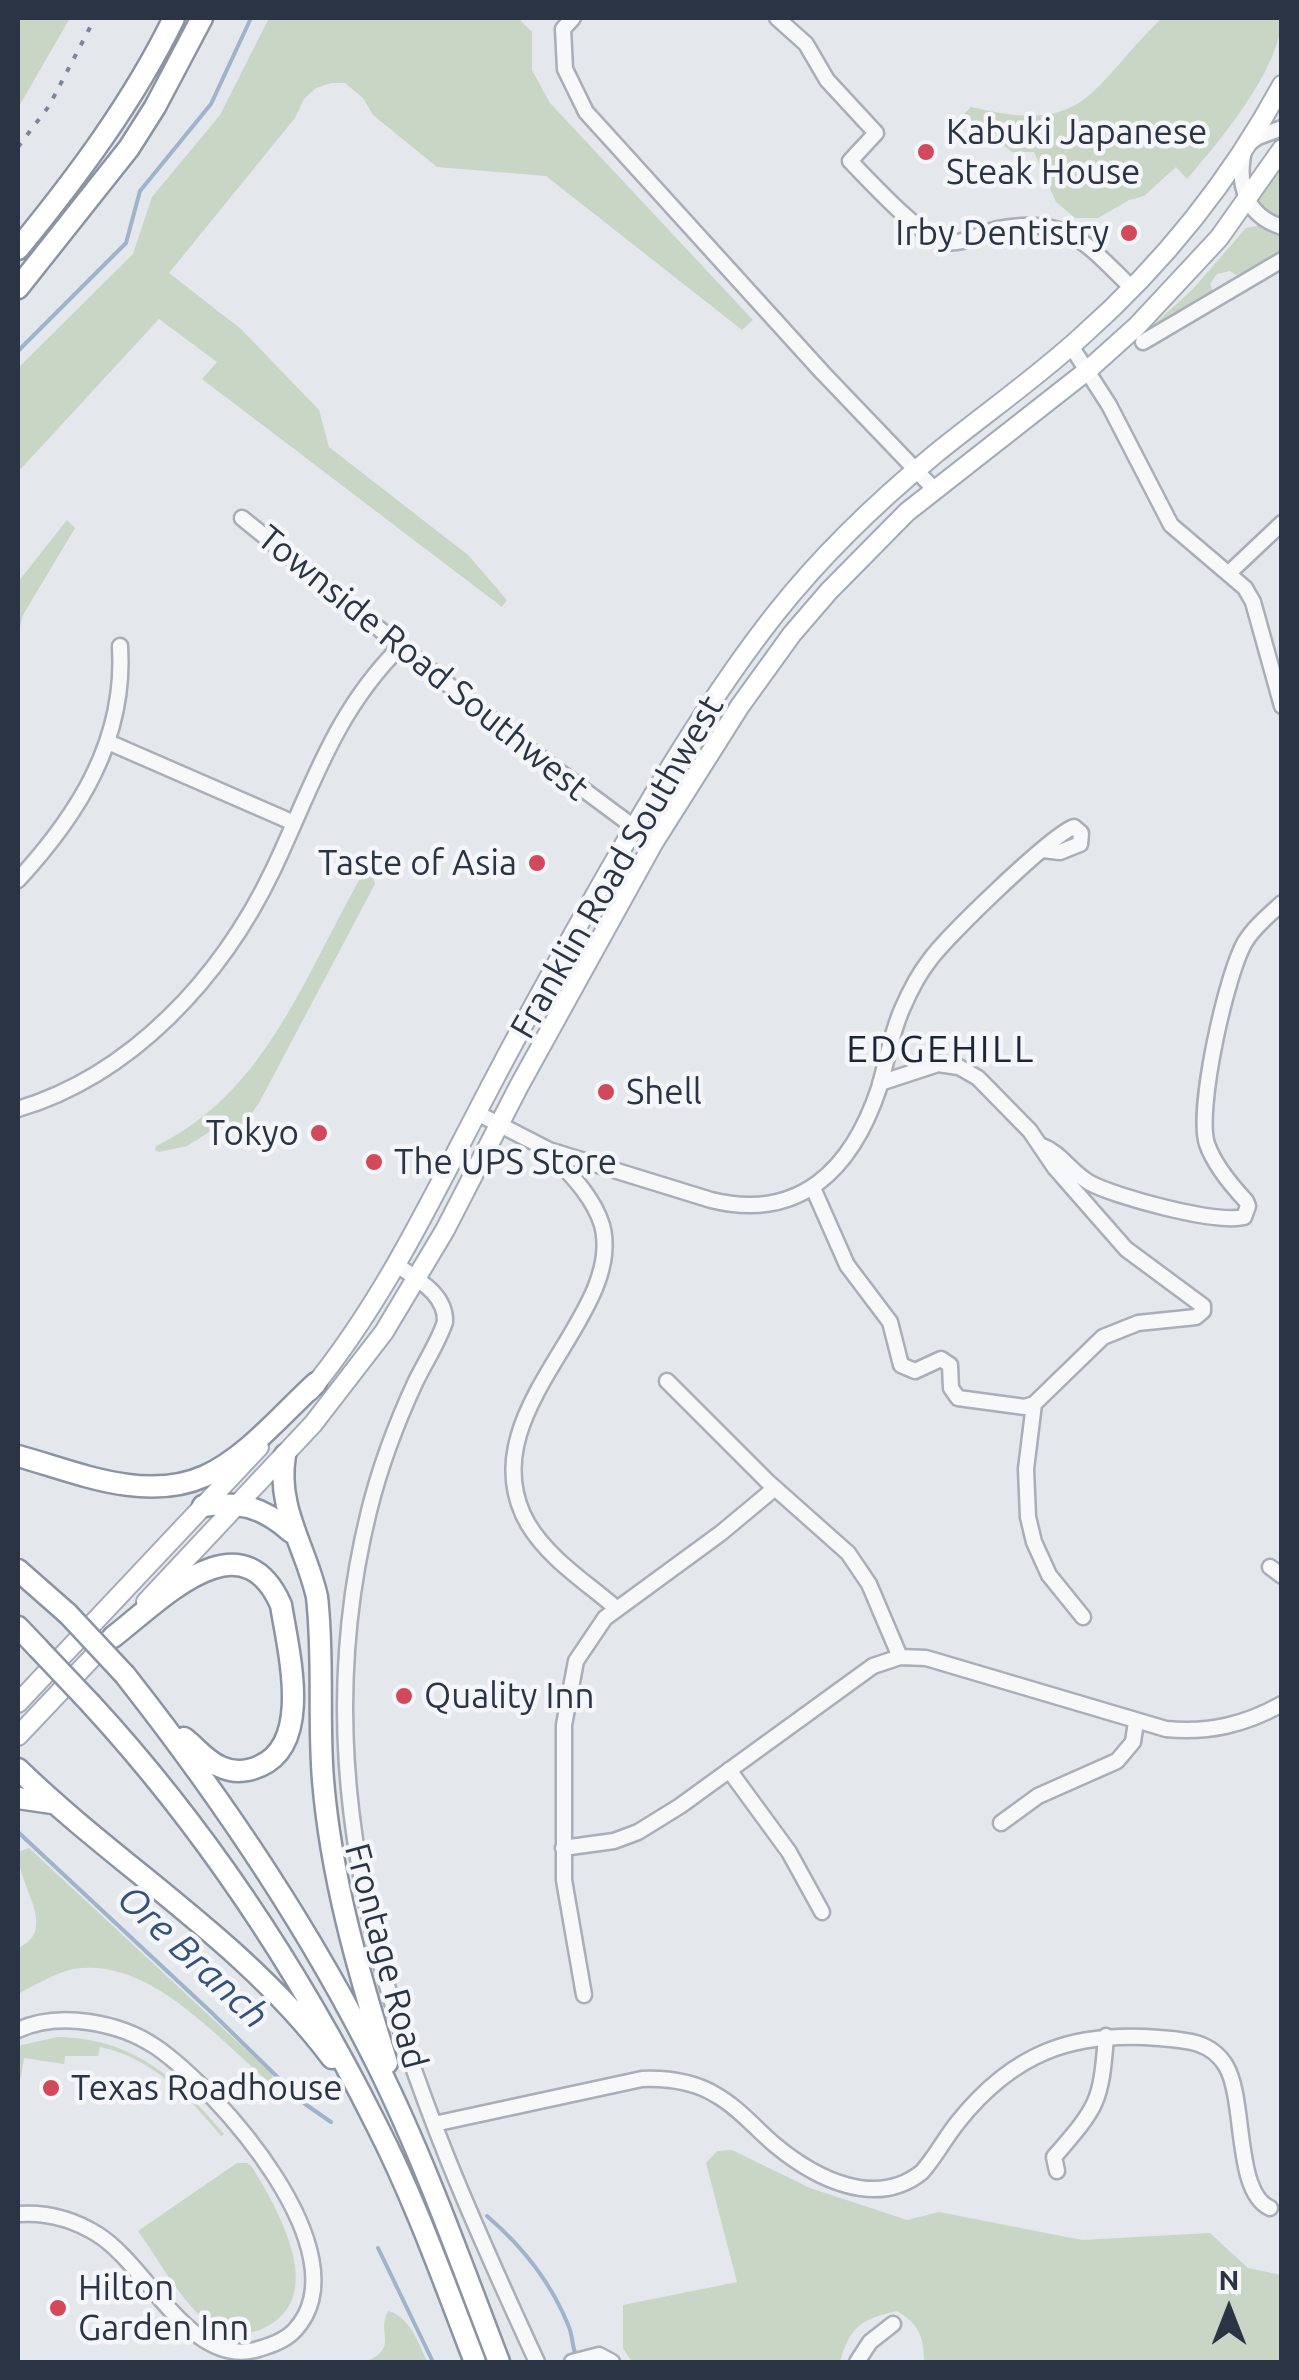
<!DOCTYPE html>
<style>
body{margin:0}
#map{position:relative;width:1299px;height:2380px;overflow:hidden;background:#e4e7ec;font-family:Ubuntu,sans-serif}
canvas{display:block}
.frame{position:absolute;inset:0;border:20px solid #2b3445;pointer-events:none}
.north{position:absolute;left:1179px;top:2260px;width:100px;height:100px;-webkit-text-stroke:8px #f4f6f9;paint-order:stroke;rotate:0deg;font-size:28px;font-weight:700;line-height:40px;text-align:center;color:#2b3445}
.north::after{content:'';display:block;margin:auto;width:35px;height:45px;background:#2b3445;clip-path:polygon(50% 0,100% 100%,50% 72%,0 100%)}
</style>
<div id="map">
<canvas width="1299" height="2380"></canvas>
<div class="frame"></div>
<div class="north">N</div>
</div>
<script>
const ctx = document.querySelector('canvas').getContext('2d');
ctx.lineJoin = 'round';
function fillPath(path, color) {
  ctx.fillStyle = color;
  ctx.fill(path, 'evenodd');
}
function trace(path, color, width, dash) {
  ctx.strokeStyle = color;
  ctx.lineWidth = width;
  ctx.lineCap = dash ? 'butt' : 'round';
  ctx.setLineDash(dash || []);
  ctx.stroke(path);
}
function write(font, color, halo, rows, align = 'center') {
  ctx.font = font + ' Ubuntu,sans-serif';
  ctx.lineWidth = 9;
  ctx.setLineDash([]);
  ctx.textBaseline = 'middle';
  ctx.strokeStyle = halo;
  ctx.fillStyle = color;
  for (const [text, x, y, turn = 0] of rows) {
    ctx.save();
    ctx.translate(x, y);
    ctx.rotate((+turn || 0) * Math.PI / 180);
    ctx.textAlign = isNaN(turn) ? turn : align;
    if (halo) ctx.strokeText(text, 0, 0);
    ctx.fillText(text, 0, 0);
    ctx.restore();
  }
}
const green = new Path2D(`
 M18,18H70L18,108Z
 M269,18H518L532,32V70L550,103L753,320L742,330L546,176L437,167L373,115L363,98L345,83H331L316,88L304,99L295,118L169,273L241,329L319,410L329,447L468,555L507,600L502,607L202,379L217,362L159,319L18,472V368L133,254L152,197L220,115Z
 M1162,18H1281C1282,67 1219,142 1187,179L1176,167L1144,196L1129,200L1098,218H1075L1056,202L1034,152H1012L964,114L971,107C1089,136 1088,89 1162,18Z
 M1281,165V222L1255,204Z
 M1261,225L1281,233V252L1252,270L1236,275L1230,271L1217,274L1210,284L1214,294L1140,337L1192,290L1246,228Z
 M67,520L75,528L23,615L18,634V582Z
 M365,874L373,876L375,884L259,1103L245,1123L211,1131L187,1146L159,1152L155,1150L156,1146C265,1094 305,975 361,877Z
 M29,1848L272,2074L273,2080L268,2081C216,2037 149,1957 74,1969C55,1973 35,1985 18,1994V1948C60,1930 17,1885 18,1852Z
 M57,2037C133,2038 177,2078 224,2134L221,2136C188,2096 152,2058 100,2047L98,2056H65L64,2064L24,2058L21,2077L18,2076V2046Z
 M732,2150L810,2188L907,2220L939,2212L1082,2240L1210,2233L1248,2268L1281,2275V2362H924C924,2337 919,2324 897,2311C862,2319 850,2326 840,2362H632L623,2348V2305L737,2282L706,2163L717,2151Z
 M237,2163H247L252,2167C277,2208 330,2297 264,2328C248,2336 229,2335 213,2326C186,2310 157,2257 138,2231Z
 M388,2311C409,2316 419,2343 427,2362H365C400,2348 376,2334 388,2311Z`);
const stream = new Path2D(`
 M18,351L126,243L140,191L211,104L251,18
 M18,1832L212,2013L305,2104L331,2122
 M487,2216C522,2246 552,2284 569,2327C573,2337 572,2348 577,2358
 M378,2248L433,2362`);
const minor = new Path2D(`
 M573,18L563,29L565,69L586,112L822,372L934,489
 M777,18L806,44L827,80L876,133L850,161C869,180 920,237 945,242C963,245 980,233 998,229C1068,215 1086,244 1132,288
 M1282,128L1258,137L1245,146C1236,182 1244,215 1282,227
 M1143,342L1282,260
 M1071,346L1109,405L1171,525L1245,588L1253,602L1282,706
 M242,518L518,741L654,842
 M1229,573L1282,523
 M108,742L294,823
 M18,880C79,814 126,739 120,646
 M880,1083L938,1064L959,1067L978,1078L1030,1131L1055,1168L1126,1249L1203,1306V1311L1196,1317L1138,1323L1103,1337L1034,1404L1026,1469L1028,1517L1034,1542L1049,1575L1083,1617
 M18,1109C132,1075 222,977 273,870C312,788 334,712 401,646
 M477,1113L549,1150L711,1200C800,1222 852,1169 879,1088C887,1061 891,1033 903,1007C910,991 918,975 929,961C946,937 1050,836 1074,827L1081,833L1080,844L1060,852L1043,850
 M1040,1145C1062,1153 1070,1172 1090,1183C1116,1197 1216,1224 1244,1217L1248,1206L1246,1201C1232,1186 1214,1164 1207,1144C1196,1110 1226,975 1245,942C1254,927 1269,915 1282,903
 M549,1151C569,1173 593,1196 602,1225C627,1317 465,1414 528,1524C549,1559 586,1582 616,1608
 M813,1188L847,1265L890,1322L901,1365L915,1371L941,1359L950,1365L951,1388L958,1398L1025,1407L1034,1404
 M397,1265C418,1280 446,1294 445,1322C438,1343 425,1362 415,1383C396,1424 380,1467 369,1511C293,1818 411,2089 537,2362
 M667,1381L767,1481L848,1553L869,1584L900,1657
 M1270,1567L1282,1576
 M729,1770L789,1852L822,1912
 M1001,1823L1038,1796L1117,1761L1133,1742L1136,1722
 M563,1848L614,1841L638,1832L680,1806L873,1666L900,1657L926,1658L1166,1729C1209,1733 1244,1725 1282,1704
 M584,1995L564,1880V1725L576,1661L605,1618L721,1533L775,1488
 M18,2030C59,2011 119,2022 156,2047C217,2089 365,2254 295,2330C285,2341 269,2346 255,2350C189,2366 147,2265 97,2234C73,2219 45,2212 18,2214
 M434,2124L642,2079C668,2078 693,2081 716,2095C739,2108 756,2129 775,2145C816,2179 876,2209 922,2172C936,2156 945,2138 958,2122C1013,2053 1072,2031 1159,2038C1186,2040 1211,2041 1226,2066C1246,2100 1234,2192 1270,2208
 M1057,2171L1054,2157C1098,2106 1101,2103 1106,2036
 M572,2362L599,2355L612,2362
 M857,2362L870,2342L893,2324`);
const major = new Path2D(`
 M310,1391C384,1301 433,1196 487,1093C526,1018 568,943 610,869C661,781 713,693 776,613C822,555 877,502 934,455C983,415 1035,379 1082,336C1162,265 1231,179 1282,85
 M146,1602L313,1424L384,1332L445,1230L519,1086L654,842L740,706L792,634L829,591L907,512L1088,370L1137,326L1219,238L1282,149
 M18,1703L259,1447
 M18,1736L110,1639`);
const highway = new Path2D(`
 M18,249C77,177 133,102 174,18
 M18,288L129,148L155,107L202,18
 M285,1455C276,1509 306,1547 317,1597C324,1658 318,1719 323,1780C331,1877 358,1971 387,2063
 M18,1456C76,1472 145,1503 205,1476C247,1457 282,1414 316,1383
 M203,1506C240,1501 263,1507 291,1532
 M18,1570L68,1614
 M18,1627L38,1648
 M113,1637C160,1601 241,1514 281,1605C288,1650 313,1743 260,1766C247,1772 234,1773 221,1767C206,1761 197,1748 184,1738
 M125,1675C221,1797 309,1927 378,2066C425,2161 461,2263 499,2362
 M91,1704C206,1829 300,1972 376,2124C415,2200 444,2282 475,2362
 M18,1769C119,1867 246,1943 332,2058
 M18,1798L52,1803`);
const rail = new Path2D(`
 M18,147L49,106L95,18`);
const highwayBridge = new Path2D(`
 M68,1614L125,1675
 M38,1648L91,1704`);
const markers = [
 [926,152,10,"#d1495b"],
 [1129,233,10,"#d1495b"],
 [537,863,10,"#d1495b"],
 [606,1092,10,"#d1495b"],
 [319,1133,10,"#d1495b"],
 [374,1162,10,"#d1495b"],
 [404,1696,10,"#d1495b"],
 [51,2088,10,"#d1495b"],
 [58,2308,10,"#d1495b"]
];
const poiNames = [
 ["Kabuki Japanese",946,132],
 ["Steak House",946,172],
 ["Irby Dentistry",1109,233,"right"],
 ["Taste of Asia",517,863,"right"],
 ["Shell",626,1092],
 ["Tokyo",299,1133,"right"],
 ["The UPS Store",394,1162],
 ["Quality Inn",424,1696],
 ["Texas Roadhouse",71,2088],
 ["Hilton",78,2288],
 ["Garden Inn",78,2328]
];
const streetNames = [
 ["Townside Road Southwest",423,663,39],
 ["Franklin Road Southwest",617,867,-60],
 ["Frontage Road",386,1956,75]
];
const neighbourhoodNames = [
 ["EDGEHILL",941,1049]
];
const waterNames = [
 ["Ore Branch",193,1957,43]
];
fillPath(green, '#c9d6c5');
trace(stream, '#9fb4cc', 4);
trace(minor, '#a9aeb7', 19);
trace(major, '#a3abb8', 22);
trace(highway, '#8b94a3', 25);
trace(minor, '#f7f8fa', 14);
trace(major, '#fff', 18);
trace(highway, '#fff', 20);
trace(rail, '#7d8696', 4, [5, 10]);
trace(highwayBridge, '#8b94a3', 25, []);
trace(highwayBridge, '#fff', 20);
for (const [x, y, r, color] of markers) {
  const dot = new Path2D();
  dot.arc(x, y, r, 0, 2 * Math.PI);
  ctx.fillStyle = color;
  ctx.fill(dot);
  trace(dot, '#f4f6f9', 4);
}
write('35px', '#2b3445', '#f4f6f9', poiNames, 'left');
write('35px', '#2b3445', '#f4f6f9', streetNames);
ctx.letterSpacing = '2.5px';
write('38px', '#1d2536', '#f4f6f9', neighbourhoodNames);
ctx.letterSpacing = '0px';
write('italic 38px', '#34527a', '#f4f6f9', waterNames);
</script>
